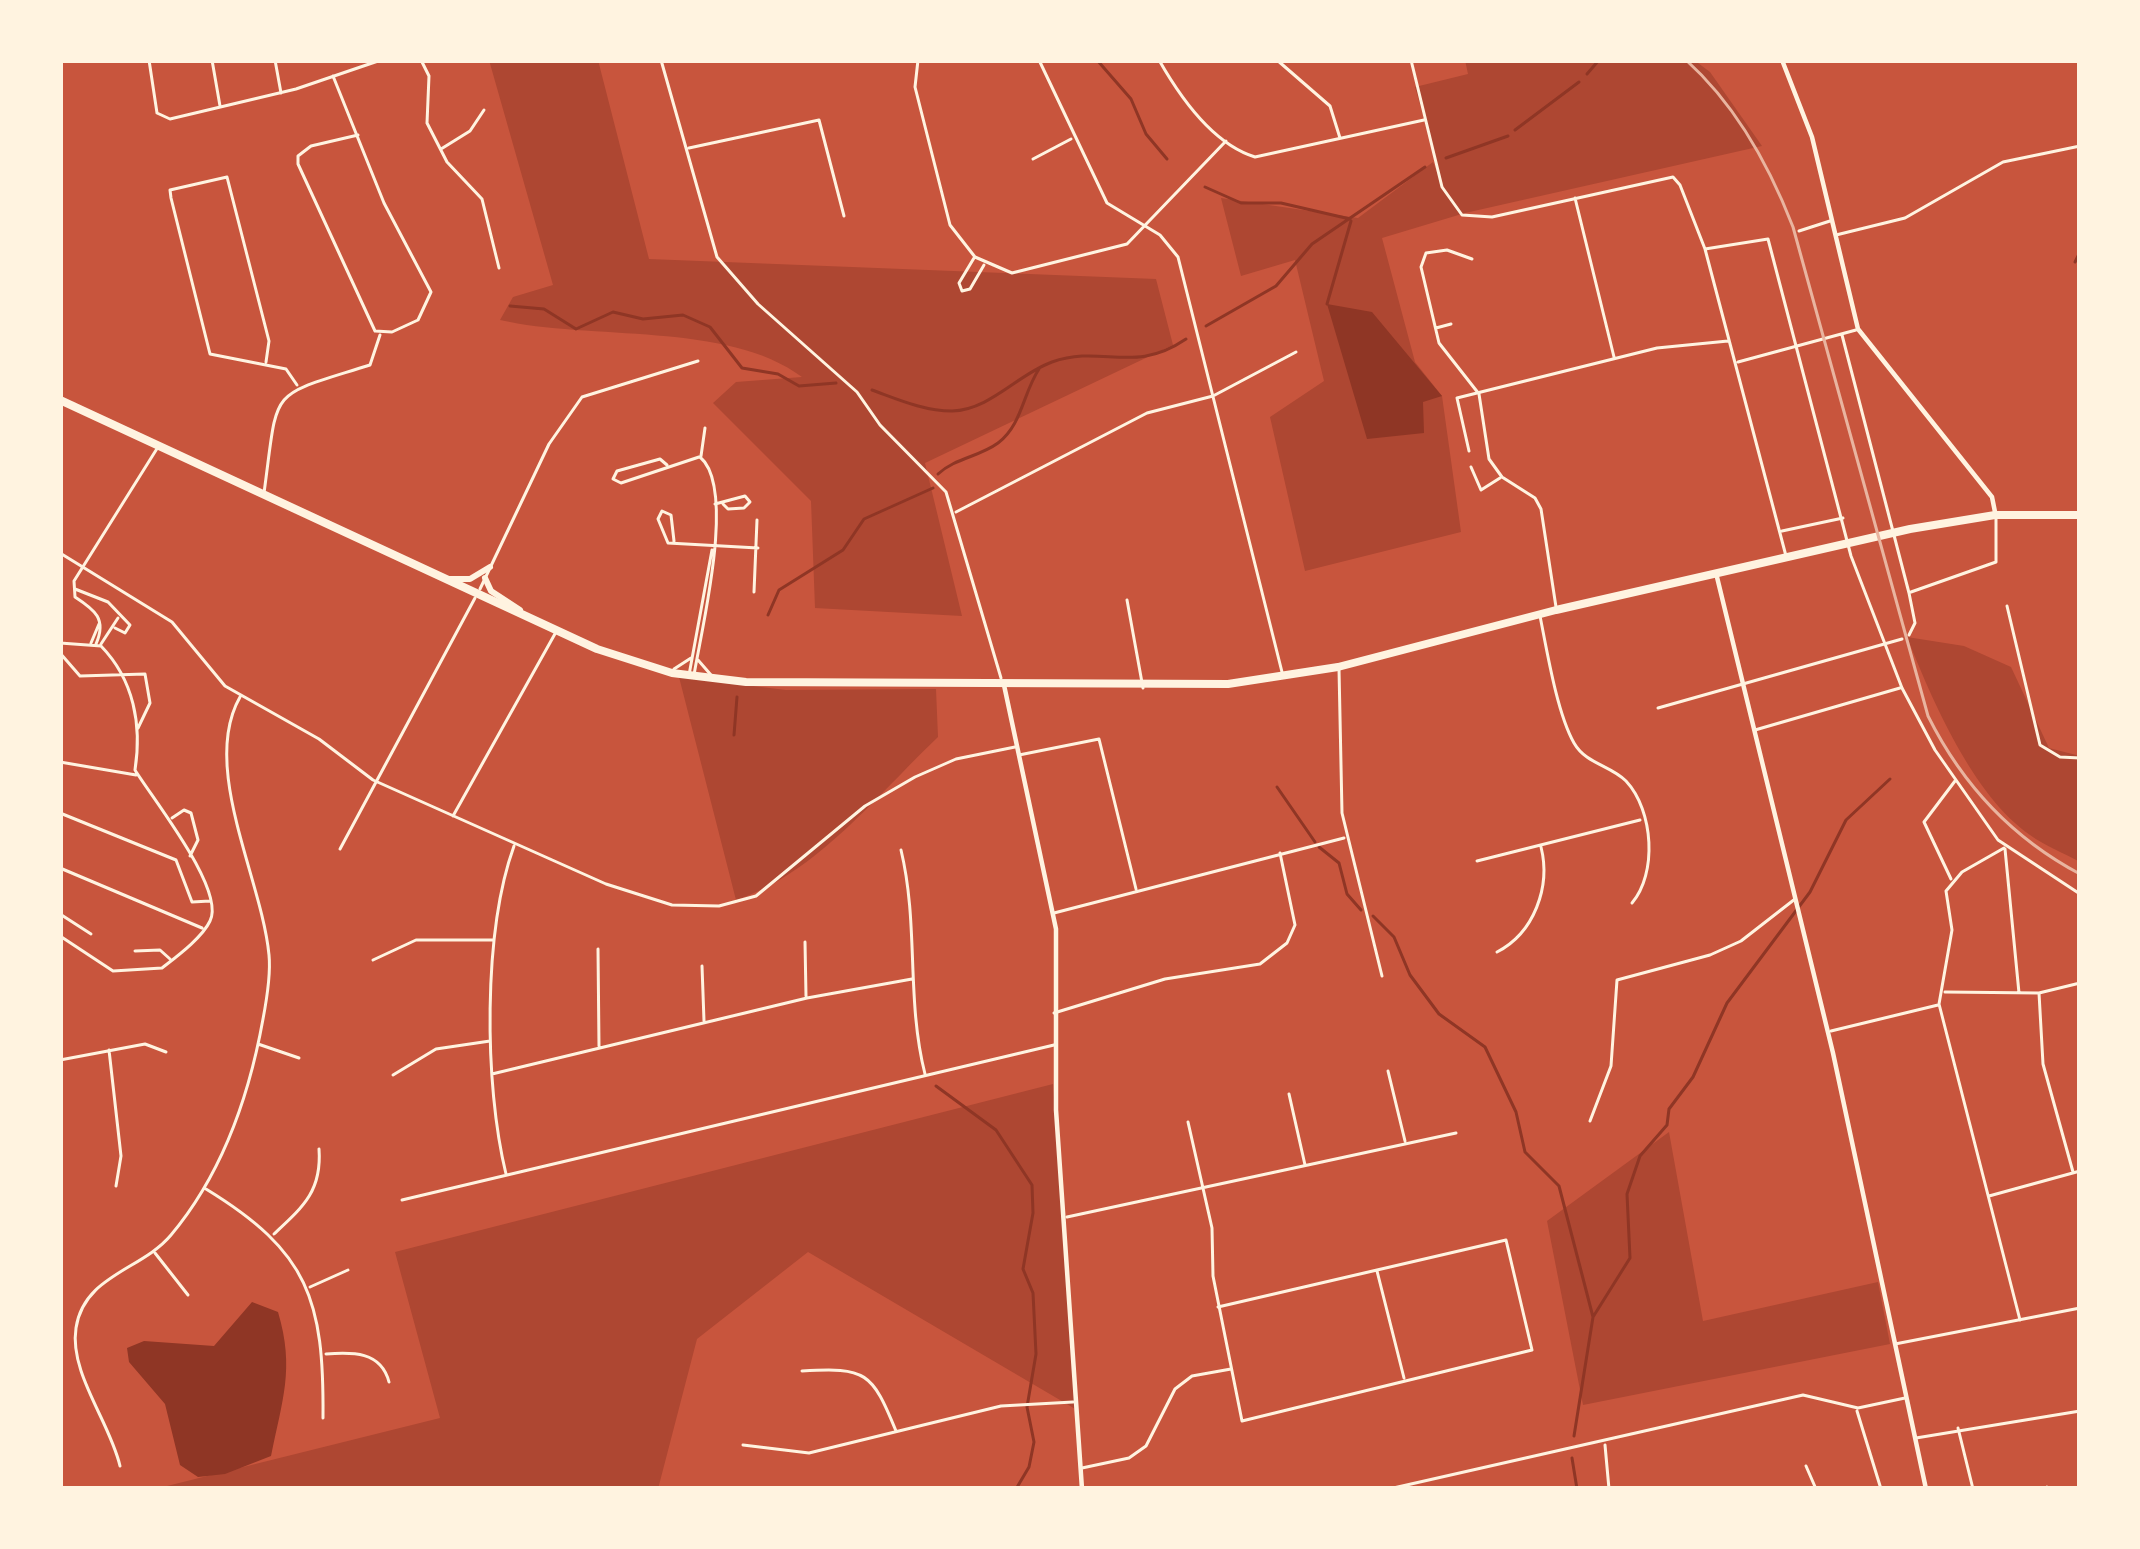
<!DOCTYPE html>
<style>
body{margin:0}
#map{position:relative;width:2140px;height:1549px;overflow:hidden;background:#c8553d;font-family:"Noto Sans",sans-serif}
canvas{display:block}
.frame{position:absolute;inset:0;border:63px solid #fff3e0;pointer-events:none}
</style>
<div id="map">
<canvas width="2140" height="1549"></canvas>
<div class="frame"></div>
</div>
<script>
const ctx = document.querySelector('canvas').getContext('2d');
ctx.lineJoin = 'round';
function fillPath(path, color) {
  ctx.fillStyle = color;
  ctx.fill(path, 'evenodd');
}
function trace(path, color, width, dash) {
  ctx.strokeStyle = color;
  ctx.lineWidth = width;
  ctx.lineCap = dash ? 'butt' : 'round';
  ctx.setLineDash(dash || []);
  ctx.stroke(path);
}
const green = new Path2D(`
 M489,60H598L649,259L1156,279L1173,345L925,463L962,616L815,608L811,501L713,403L736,382L802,377C727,321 591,341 500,320L513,297L553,285Z
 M1465,60H1694L1710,72L1762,146L1465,213L1382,238L1415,362L1442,396L1461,532L1305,571L1270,417L1324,381L1295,260L1241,276L1221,198L1358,218L1433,162L1446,195L1415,87L1468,74Z
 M1907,637L1964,646L2011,667L2049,748L2080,756V862C2064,853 2045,846 2030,835C1973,796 1932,700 1907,637Z
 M679,677L786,690L936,689L938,737C878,794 816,874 736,900Z
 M1053,1084L1077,1410L808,1252L697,1339L658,1489H155L440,1418L395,1252Z
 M1669,1132L1703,1321L1878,1282L1890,1344L1583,1405L1547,1221Z`);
const water = new Path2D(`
 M1327,304L1372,312L1442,396L1423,402L1424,433L1367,439Z
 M252,1302L278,1312C295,1369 282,1400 271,1456L225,1474L198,1477L180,1465L165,1404L129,1362L127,1348L144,1341L214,1346Z`);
const stream = new Path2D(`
 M1097,60L1131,99L1146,134L1167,159
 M1587,74L1599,60
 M1515,130L1579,82
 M1446,158L1508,136
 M1205,187L1241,203H1281L1350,219
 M2075,262L2080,252
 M1327,304L1351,221
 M510,306L544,309L576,329L613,312L643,319L683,315L710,327L742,368L778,374L799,386L836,383
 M1206,326L1276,286L1312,244L1425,167
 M872,390C897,399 924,411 952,411C990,410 1018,374 1052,362C1103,344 1133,375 1186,339
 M938,474C955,458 979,457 998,443C1022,425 1023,393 1039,369
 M768,615L779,590L843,550L864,519L933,488
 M734,735L737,697
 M1277,787L1315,842
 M1319,847L1339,863L1347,894L1361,910
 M1373,916L1394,937L1410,975L1439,1014L1485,1047L1516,1112L1525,1152L1559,1186L1593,1317L1574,1436
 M936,1086L996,1130L1032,1185L1033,1213L1023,1269L1033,1293L1036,1354L1027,1407L1034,1442L1029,1467L1016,1489
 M1593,1317L1630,1258L1627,1194L1640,1156L1667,1125L1669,1109L1693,1077L1727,1003L1810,892L1846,820L1890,779
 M1572,1458L1577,1489`);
const minor = new Path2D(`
 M149,60L157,113L170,119L296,89L381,60
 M212,60L220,106
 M275,60L281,93
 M421,60L429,76L427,123L447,162L482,199L499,268
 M661,60L717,257L758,304L857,392L880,425L946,492L1001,678
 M918,60L915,87L950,225L975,257L1012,273L1127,244L1226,141
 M1039,60L1107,203L1160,235L1178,257L1283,676
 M1159,60C1180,97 1213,144 1255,157L1424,120
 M1277,60L1330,106L1340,138
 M1411,60L1442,187L1462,215L1492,217L1673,177L1680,185L1705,249L1786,556
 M333,76L384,203L431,292L418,320L392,332L375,331L298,164V156L311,146L358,135
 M689,148L819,120L844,216
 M441,149L470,131L484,110
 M1033,159L1071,139
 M1575,198L1614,357
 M1799,231L1830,221
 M1836,235L1905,218L2003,162L2080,146
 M1705,249L1768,239L1851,556L1902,688L1935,750L1998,840L2080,894
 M974,258L959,283L962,291L970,289L984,265
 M1472,259L1447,250L1426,253L1421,267L1439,343L1479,394L1489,459L1502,477L1535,498L1541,509L1556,607
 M1436,328L1451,324
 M1842,335L1909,593L1915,623L1909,635
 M266,362L269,341L227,177L170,190L171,198L210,354L286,369L297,385
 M1738,362L1856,330
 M1469,451L1457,398L1657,348L1728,341
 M701,456L705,428
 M667,465L660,459L617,471L613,479L621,483L699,457
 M1471,467L1481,490L1500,478
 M264,493C279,384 266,398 370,365L380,335
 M715,504L745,496L750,502L744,508L728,509L723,504
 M956,512L1147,413L1213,396L1296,352
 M1782,531L1843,518
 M674,541L671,515L662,511L658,519L668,543L758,548
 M60,553L172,622L225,686L319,739L373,780L606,884L672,905L719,906L756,896L865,806L915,777L956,759L1015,747
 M75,589L108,602L130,625L125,633L115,628
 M480,589L549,444L582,397L698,361
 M754,592L757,520
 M1911,592L1996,562V519
 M1127,600L1143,688
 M2007,606L2040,745L2060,757L2080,758
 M1540,616C1547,651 1557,713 1574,743C1586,764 1610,765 1626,781C1654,811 1657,874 1632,903
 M60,643L101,646C134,680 142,725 135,770C152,798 226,890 210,921C202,938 176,957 162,968L113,971L60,936
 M91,643L99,624
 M96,644C107,619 95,610 75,597L74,581L158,447
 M101,644L118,618
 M60,653L80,676L145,674L150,703L138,728
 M698,660L711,675
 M674,669L691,658
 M1339,669L1342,813L1382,976
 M689,675L712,550
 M694,675C701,631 737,488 700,457
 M1658,708L1902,639
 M1755,730L1900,688
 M1019,755L1099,739L1136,889
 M60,762L136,775
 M60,813L176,860L192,902L210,901
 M453,816L556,632
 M172,818L184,810L191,813L198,840L190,856
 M2004,848L1962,872L1946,891L1952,930L1939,1004L2020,1320
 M340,849L475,598
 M2005,849L2019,993
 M901,850C919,925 906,999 925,1074
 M1477,861L1640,820
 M60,868L202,928
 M1951,879L1924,822L1955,781
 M1054,913L1344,838
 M60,914L91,934
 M805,942L806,996
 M598,949L599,1046
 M135,951L160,950L170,959
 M1497,952C1534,933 1551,887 1541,847
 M373,960L416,940H494
 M702,966L704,1021
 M1945,992L2039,993L2080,983
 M2039,993L2043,1064L2073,1172
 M1054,1013L1165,979L1260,964L1287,943L1295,925L1280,853
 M1831,1031L1938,1005
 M258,1044L299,1058
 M109,1050L121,1156L116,1186
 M60,1060L145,1044L166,1052
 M1388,1071L1405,1141
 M492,1074L807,998L912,979
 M393,1075L436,1049L490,1041
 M1289,1094L1305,1165
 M1590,1121L1611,1066L1617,980L1710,955L1741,941L1795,899
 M1188,1122L1212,1228L1213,1276L1242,1421L1532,1350L1506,1240L1218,1307
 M506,1174C484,1084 483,932 514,846
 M206,1189C309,1252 324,1300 323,1418
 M1989,1196L2080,1171
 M402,1200L1054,1045
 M1067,1217L1456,1133
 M274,1234C303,1207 322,1191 319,1149
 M155,1253L188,1295
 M1377,1271L1404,1378
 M310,1287L348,1270
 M1895,1344L2080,1308
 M326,1354C352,1352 381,1351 389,1382
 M802,1371C866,1367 872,1372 896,1431
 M1857,1411L1881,1489
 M1958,1428L1973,1489
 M1916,1438L2080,1411
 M743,1445L809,1453L1001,1406L1073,1402
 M1605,1445L1609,1489
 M120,1466C110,1422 69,1373 76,1328C84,1275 142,1270 171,1235C223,1173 249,1097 263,1019C267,998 271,975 269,955C262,879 200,767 240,697
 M1806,1466L1816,1489
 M1082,1468L1129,1458L1146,1446L1175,1389L1192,1376L1231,1369
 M1389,1489L1803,1395L1858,1408L1905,1398
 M2046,1489L2047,1487`);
const tertiary = new Path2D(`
 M1782,60L1812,137L1858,329L1992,497L1995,512
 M1716,573L1833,1053L1926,1489
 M1004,685L1056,929V1110L1082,1489`);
const primary = new Path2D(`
 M485,578L491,591L520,610
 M449,579H470L490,567`);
const trunk = new Path2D(`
 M60,400L597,649L672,673L746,682L1228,684L1338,667L1556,610L1910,529L1995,515H2080`);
const rail = new Path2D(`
 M1686,60C1736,105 1769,165 1793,227L1928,716C1962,784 2012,838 2080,874`);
fillPath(green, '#ae4732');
fillPath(water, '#8f3625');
trace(stream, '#8f3625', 3);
trace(minor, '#fff3e0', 3);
trace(tertiary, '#fff3e0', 4.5);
trace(primary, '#fff3e0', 6);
trace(trunk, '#fff3e0', 8);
trace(rail, '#e9b49f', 3);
</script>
